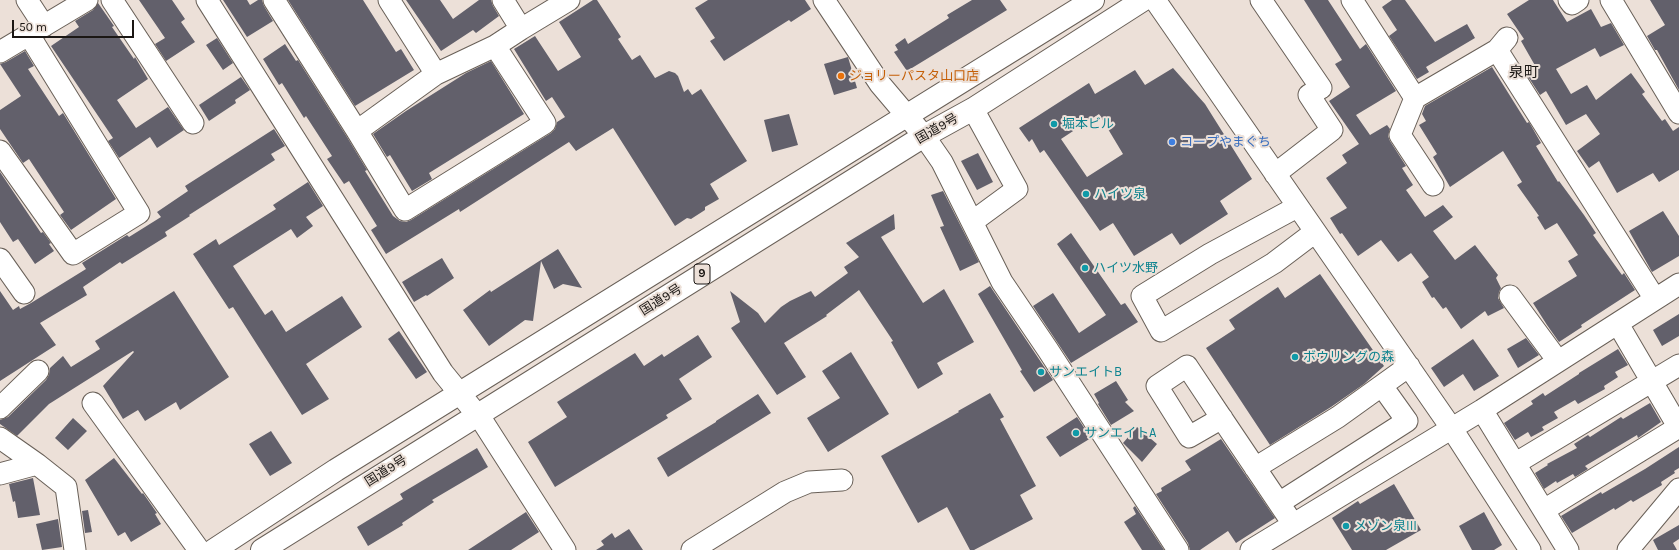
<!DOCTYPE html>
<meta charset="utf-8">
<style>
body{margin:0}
#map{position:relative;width:1679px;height:550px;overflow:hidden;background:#ece0d8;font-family:Karla,sans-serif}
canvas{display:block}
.scale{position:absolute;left:12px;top:20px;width:122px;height:18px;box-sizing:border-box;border:2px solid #1b1714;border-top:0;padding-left:5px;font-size:12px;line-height:14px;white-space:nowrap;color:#1b1714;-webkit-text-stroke:3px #ece0d8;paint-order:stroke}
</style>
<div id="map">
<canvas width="1679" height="550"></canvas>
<div class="scale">50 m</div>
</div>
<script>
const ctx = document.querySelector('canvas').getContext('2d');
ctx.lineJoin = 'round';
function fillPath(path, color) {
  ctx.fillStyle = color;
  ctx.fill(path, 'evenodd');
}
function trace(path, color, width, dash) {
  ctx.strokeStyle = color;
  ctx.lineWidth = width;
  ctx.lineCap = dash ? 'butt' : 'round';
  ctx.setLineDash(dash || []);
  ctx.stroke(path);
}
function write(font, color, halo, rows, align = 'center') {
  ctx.font = font + ' Karla,"Noto Sans JP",sans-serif';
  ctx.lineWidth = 4;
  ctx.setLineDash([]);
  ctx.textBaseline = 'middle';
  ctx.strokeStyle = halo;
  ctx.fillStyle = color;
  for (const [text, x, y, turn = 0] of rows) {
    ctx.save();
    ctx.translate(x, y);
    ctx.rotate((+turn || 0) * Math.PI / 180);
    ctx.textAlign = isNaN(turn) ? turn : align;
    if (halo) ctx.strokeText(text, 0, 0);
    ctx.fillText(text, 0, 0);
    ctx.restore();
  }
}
const building = new Path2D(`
 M139,0H172L185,19L181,22L195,42L166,61L155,44L165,38Z
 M223,0H247L250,5L258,0H262L264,6L273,21L247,37Z
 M288,0H363L396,52L401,49L414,70L355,106Z
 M406,0H440L453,19L479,0H491L493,6L499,16L476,33L473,30L441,51Z
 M593,0H597L621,37L618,39L632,60L640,55L655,78L669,71L675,73L678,76L684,92L688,89L692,95L701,89L747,161L710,184L719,199L705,207V210L691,219L687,218L675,226L613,128L576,151L569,142L460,212L459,209L386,254L371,230L377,226L349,181L344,184L327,159L332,156L306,116L304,118L282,83L279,85L263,59L285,44L296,61L298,60L347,137L367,170L365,171L393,216L400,221L406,222L411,220L551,133L555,129L557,122L565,117L552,97L546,101L514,49L535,36L558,71L581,57L559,22Z
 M708,0H805L811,9L791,22L789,20L724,61L710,41L715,38L695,8Z
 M972,0H1000L1007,10L907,71L894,52L898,50L895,45L905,38L908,44L949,18L947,15Z
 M1304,0H1328L1360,49L1366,44L1396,91L1356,115L1370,135L1387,125L1390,129L1388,136L1390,141L1406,166L1402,168L1413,185L1406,190L1425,217L1443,205L1453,217L1433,231L1455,260L1475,245L1498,275L1496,278L1501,288L1499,292L1498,298L1504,308L1488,316L1485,311L1461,329L1446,307L1443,309L1434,297L1432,298L1422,282L1429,277L1411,253L1398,262L1381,240L1358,256L1342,233L1340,234L1330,218L1347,208L1326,178L1347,163L1342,155L1359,144L1329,101L1350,87L1335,64L1342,60Z
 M1392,0H1405L1435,42L1467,24L1475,38L1426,67L1429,72L1417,79L1389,36L1397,30L1382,7Z
 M1529,0H1553L1567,22L1591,9L1601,27L1611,23L1624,45L1600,57L1595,48L1556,69L1571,94L1587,85L1596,100L1631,73L1645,92L1642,94L1662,121L1665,119L1673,131L1679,127V170L1659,182L1653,173L1617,193L1599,161L1589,168L1577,151L1600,134L1586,114L1566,125L1546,91L1540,95L1527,75L1537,69L1521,41L1524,39L1507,14Z
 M1650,0H1679V90L1657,50H1655L1647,36L1665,25Z
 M98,3L114,26L112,27L134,59L135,57L148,79L117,100L136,128L168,107L184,130L157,148L150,137L119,158L108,141L113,138L51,46L79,27L75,21L93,10Z
 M217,38L233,63L223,70L206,45Z
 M25,51L34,66L28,69L59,116L63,113L116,199L71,230L60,215L64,212L29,159L23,163L0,129V110L21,96L0,64L6,62Z
 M848,57L857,88L834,95L824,64Z
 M491,61L524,114L429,173L432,179L412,191L390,155L387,157L373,134L406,111L466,73Z
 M1492,67L1527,123L1529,122L1541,143L1536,146L1558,182L1559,181L1584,215L1596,233L1593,235L1622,275L1624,273L1635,290L1581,325L1582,327L1559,342L1547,325L1533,303L1577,276L1568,261L1578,255L1557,223L1545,230L1537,217L1539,216L1517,185L1522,182L1503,151L1450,187L1433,157L1437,154L1419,125L1426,121L1422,114L1425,106Z
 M1173,68L1205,104L1252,179L1220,201L1228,214L1180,245L1172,233L1134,256L1113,223L1100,231L1044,150L1040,153L1032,139L1029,142L1019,128L1089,83L1095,94L1135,70L1145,85ZM1099,114L1123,154L1087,177L1061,139Z
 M241,77L250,90L235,100L236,103L209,121L199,105Z
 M789,114L798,145L772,152L764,120Z
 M274,129L285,146L271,154L275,160L189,215L190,216L165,232L167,236L122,264L120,262L83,287L87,295L40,323L56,345L0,381V291L13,310L19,306L20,309L31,303L86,269L82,263L127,235L129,237L161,217L157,212L188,191L185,186Z
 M978,153L993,182L977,190L961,161Z
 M0,172L41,233L43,232L51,243L49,244L54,251L35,264L18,239L13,242L0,222Z
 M308,182L323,206L306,217L313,226L297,238L291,229L233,266L265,315L272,310L286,332L342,296L362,327L306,364L329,399L302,415L233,307L229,309L193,254L216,239L219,245L276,209L273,205Z
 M943,191L979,262L960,271L940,227L944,226L931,195Z
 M1663,211L1679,236V256L1652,272L1629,231Z
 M894,214L895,229L881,237L923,303L944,289L974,342L937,363L943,374L918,389L891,342L893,341L859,290L826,315L827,316L784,343L806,377L777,395L731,328L740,322L730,291L758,313L765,323L781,307L790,301L811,291L815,297L848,273L844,267L859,257L846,243Z
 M1071,233L1121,305L1125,303L1138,322L1071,363L1033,306L1053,293L1079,333L1106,315L1057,244Z
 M558,249L582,288L563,284L554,289L541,261L533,321L525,320L489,346L463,310L490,290L491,292Z
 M442,258L454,278L427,296L426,295L414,302L402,282Z
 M1320,274L1384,366L1364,384L1331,407L1270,445L1206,348L1235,329L1229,320L1278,287L1285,298Z
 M990,286L1053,380L1034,392L1020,371L1022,370L978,294Z
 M174,291L229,377L180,410L176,402L145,421L138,410L123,419L103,386L134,352L133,351L49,404L17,436L0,424V420L8,417L46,380L49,375L50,368L63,356L71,367L100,349L95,341Z
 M1679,314V336L1662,346L1653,330Z
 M399,331L427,372L416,379L388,339Z
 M698,335L712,357L679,379L692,399L666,415L668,418L555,487L528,442L567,417L557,402L635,353L644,366L662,354L664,357Z
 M1526,338L1539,355L1518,368L1507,349Z
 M1473,339L1499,376L1474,391L1463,374L1444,387L1431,368Z
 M1618,349L1628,365L1615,372L1618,377L1604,386L1605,389L1578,404L1575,400L1554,412L1558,418L1542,427L1544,430L1531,437L1528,432L1515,440L1504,423L1533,404L1531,401L1543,393L1545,396L1579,374V373Z
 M851,352L889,414L828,452L807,418L840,398L822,371Z
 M1116,381L1128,400L1125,402L1134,411L1111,425L1098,404L1099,403L1094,394Z
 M990,393L1004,417L1000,419L1036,486L1020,495L1033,519L974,550H970L947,507L918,523L881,456L959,412L958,411Z
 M758,394L771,413L668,477L657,458L716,422V421Z
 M1650,403L1661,422L1638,438L1637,435L1585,466L1588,469L1575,477L1573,474L1557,483L1556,481L1544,489L1535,473L1548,465L1547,464L1577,448L1574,444L1588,435L1590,437L1621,417L1623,419Z
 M1077,417L1091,438L1060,457L1046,437Z
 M73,418L87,431L68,450L55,438Z
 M1137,427L1157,444L1142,462L1123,443Z
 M271,431L292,463L270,476L249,444Z
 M1221,439L1275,518L1236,543L1228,531L1200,550H1190L1188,543L1156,494L1162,491L1161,488L1191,470L1185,461Z
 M1679,447V468L1674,471L1675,473L1661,482L1662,485L1633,502L1631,500L1615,510L1614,508L1572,533L1561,516L1601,492L1602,494L1645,469Z
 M477,448L488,467L432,500L434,502L402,523L403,525L368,546L357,527L403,499L400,494Z
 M114,458L142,494L143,493L157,513L155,514L161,524L131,542L125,532L118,536L85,480Z
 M33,478L40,515L18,518L15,501L13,502L9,484Z
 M1394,484L1421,530L1386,550H1352L1332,518L1358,501L1360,504Z
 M1135,506L1164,550H1142L1124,522L1136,514L1133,508Z
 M88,510L92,532L85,533L82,511Z
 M526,512L539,532L511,550H468Z
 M1484,512L1502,545L1494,550H1472L1459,526Z
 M58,519L62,547L42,550L36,524Z
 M1679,525V539L1673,543L1677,550H1658L1653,540Z
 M629,529L643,550H596L604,545L601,541L612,533L615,538Z`);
const minor = new Path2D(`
 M27,0L44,26
 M112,0L193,123
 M207,0L443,373L483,422L565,550
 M274,0L357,131L405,210L545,123L495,46
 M389,0L436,74
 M503,0L521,29
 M824,0L880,84L924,136L942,162L1002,282L1048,350L1178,550
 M1155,0L1452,429L1530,550
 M1261,0L1321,88L1309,95L1332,130L1275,174
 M1352,0L1415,98L1400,135L1433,185
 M1569,0L1572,4L1578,0
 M1611,0L1679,113
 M1497,50L1655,299
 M0,52L87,0
 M1415,98L1497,50L1507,38
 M357,131L436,74L495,46L521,29L569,0
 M0,151L73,254L139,213L29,35
 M1297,207L1210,254L1142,296L1161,331L1274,263L1315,232
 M972,222L1017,189L973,109
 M0,259L24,293
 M1510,296L1558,361
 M1618,324L1679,428
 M93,403L199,550
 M0,408L38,371
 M1482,410L1568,550
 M1222,418L1189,437L1157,386L1187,366C1222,419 1258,472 1293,524
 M0,438L37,464L66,487L75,550
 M1516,463L1679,365
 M1255,468L1338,417L1409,366
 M0,474L37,464
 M1279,503L1407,421L1382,386
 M1544,510L1679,427
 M692,550L785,492L809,482L842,480
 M1251,550L1482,410L1679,284
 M1628,550L1679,489`);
const highway = new Path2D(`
 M214,550L336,470L1093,0
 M262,550L924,136L973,109L1143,0`);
const markers = [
 [841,76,4,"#e8710a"],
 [1054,124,4,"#0f9aa8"],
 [1172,142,4,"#3f7fe0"],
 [1086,194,4,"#0f9aa8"],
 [1085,268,4,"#0f9aa8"],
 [1295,357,4,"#0f9aa8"],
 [1041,372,4,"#0f9aa8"],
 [1076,433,4,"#0f9aa8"],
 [1346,526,4,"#0f9aa8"]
];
const shields = [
 [702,274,16]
];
const shieldNames = [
 ["9",702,274]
];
const foodNames = [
 ["ジョリーパスタ山口店",849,76]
];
const cultureNames = [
 ["堀本ビル",1062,124],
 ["ハイツ泉",1094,194],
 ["ハイツ水野",1093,268],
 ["ボウリングの森",1303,357],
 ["サンエイトB",1049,372],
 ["サンエイトA",1084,433],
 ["メゾン泉III",1354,526]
];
const streetNames = [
 ["国道9号",937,129,-30],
 ["国道9号",661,300,-32],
 ["国道9号",386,471,-32]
];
const shopNames = [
 ["コープやまぐち",1180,142]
];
const quarterNames = [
 ["泉町",1524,73]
];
fillPath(building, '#62606b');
trace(minor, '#696058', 23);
trace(highway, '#696058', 24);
trace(minor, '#fff', 21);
trace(highway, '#fff', 22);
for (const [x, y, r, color] of markers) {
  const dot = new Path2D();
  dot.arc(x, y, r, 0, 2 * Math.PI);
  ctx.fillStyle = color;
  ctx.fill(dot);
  trace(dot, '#ece0d8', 1.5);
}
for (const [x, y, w] of shields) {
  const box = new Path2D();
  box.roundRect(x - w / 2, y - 10, w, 20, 3);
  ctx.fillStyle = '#ece0d8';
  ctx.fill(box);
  trace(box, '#1b1714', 1);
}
write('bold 12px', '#1b1714', null, shieldNames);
write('13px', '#c56008', '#ece0d8', foodNames, 'left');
write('13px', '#0d838f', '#ece0d8', cultureNames, 'left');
write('13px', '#1b1714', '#ece0d8', streetNames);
write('13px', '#366cbe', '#ece0d8', shopNames, 'left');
write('15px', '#1b1714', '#ece0d8', quarterNames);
</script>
